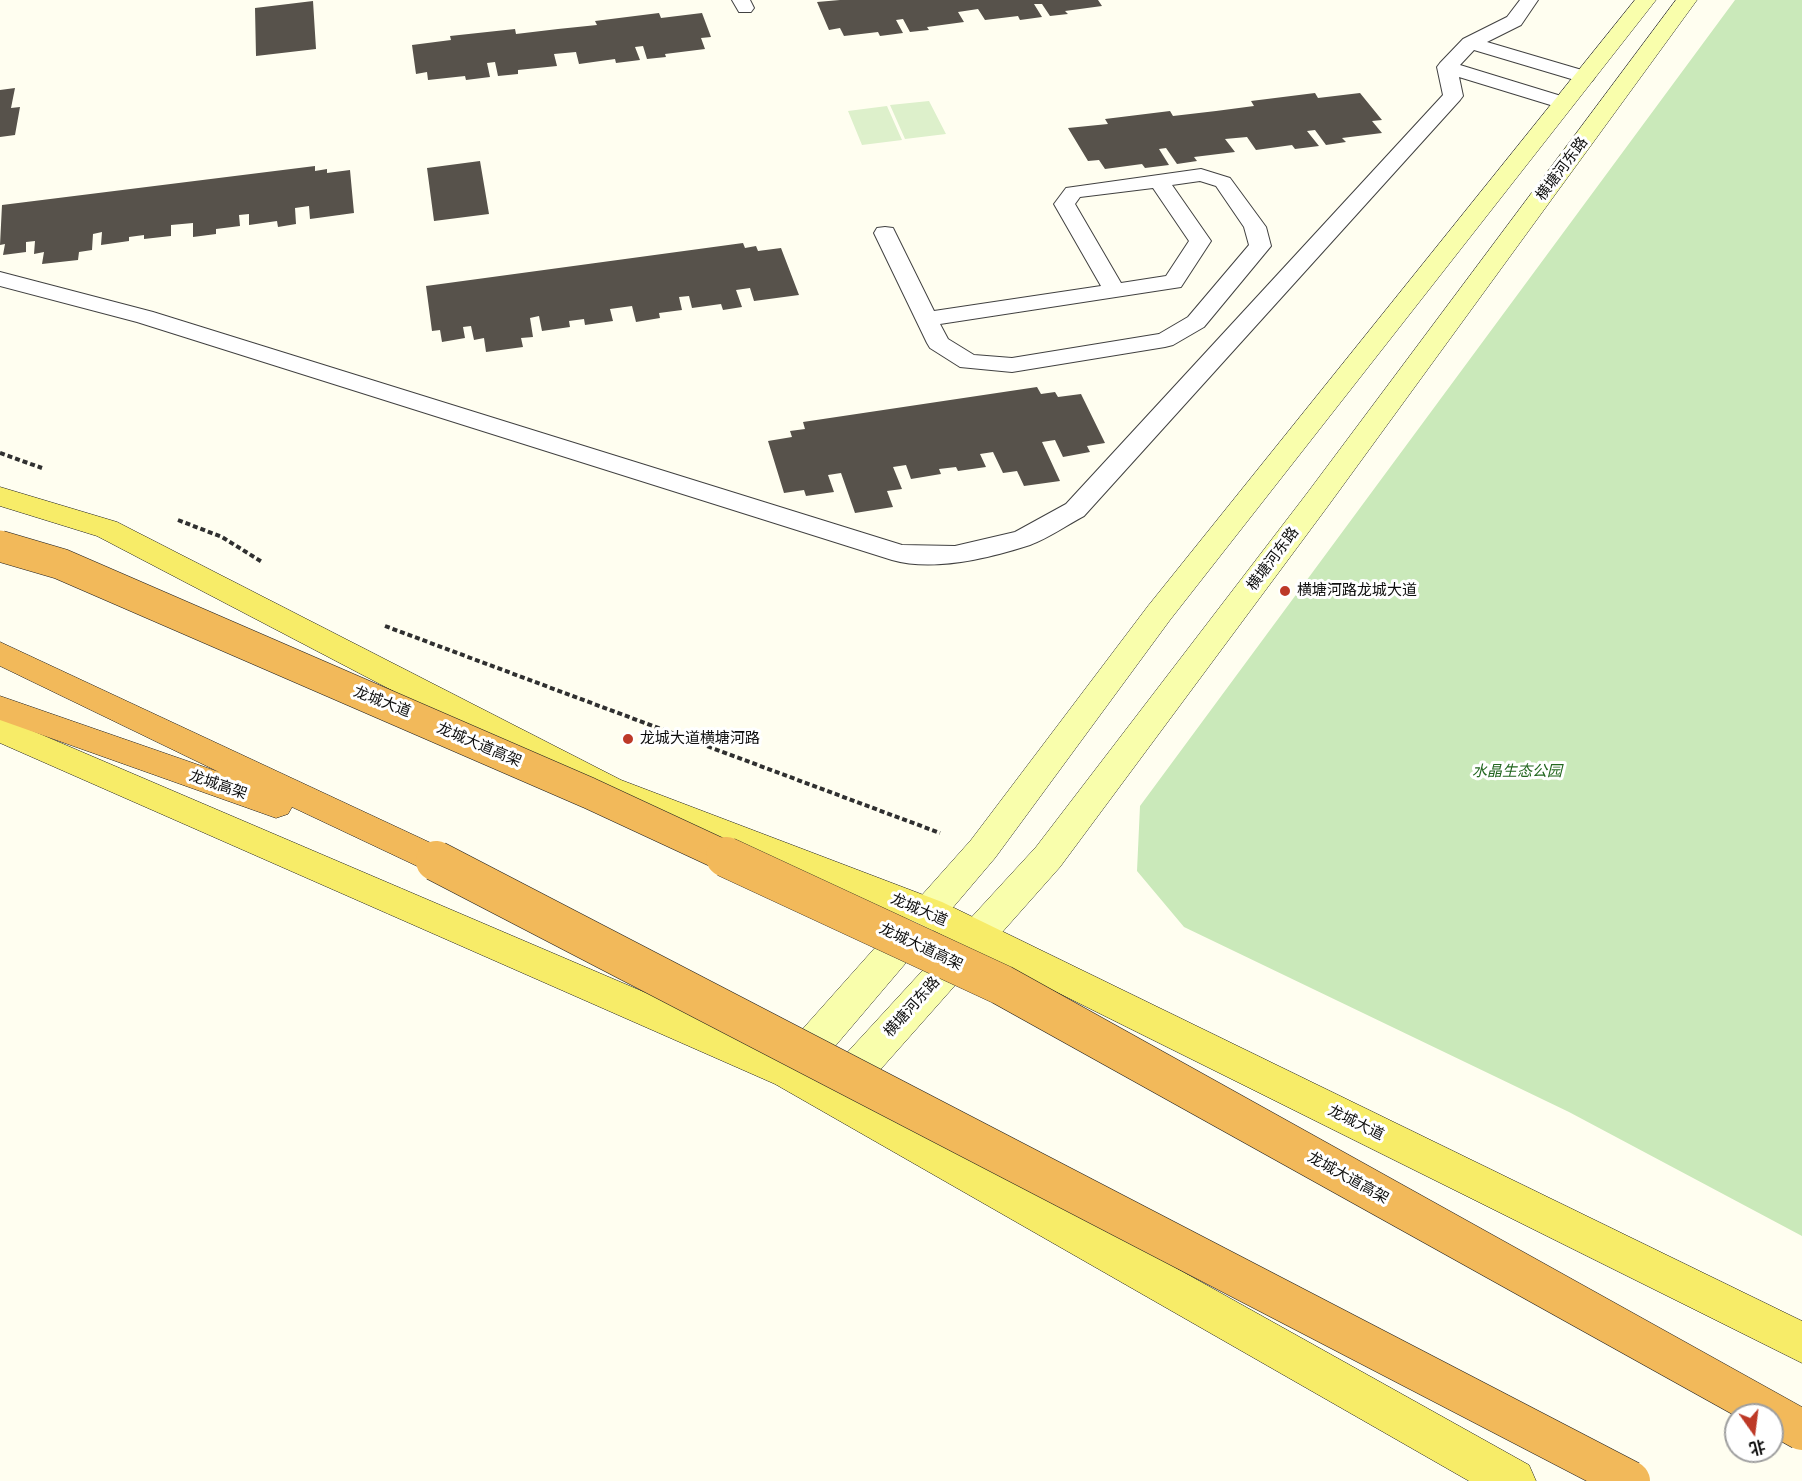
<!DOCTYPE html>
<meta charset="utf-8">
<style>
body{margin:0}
#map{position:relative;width:1802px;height:1481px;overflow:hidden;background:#fffef0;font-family:Literata,"Noto Sans SC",serif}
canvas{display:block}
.north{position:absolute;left:1724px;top:1403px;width:60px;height:60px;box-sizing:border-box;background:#fff;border:2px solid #9f9f9f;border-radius:50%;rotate:166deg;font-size:16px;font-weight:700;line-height:24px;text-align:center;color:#0e0e0e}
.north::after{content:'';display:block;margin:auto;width:21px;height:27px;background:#bd3927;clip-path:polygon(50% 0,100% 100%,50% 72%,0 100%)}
</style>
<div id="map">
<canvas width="1802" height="1481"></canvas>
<div class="north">北</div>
</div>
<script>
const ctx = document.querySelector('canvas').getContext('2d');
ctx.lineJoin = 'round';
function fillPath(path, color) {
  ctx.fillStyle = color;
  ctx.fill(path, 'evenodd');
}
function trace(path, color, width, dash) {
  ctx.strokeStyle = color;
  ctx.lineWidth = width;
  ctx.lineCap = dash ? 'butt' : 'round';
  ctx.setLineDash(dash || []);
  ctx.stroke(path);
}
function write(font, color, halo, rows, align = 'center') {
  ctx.font = font + ' Literata,"Noto Sans SC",serif';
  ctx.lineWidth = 6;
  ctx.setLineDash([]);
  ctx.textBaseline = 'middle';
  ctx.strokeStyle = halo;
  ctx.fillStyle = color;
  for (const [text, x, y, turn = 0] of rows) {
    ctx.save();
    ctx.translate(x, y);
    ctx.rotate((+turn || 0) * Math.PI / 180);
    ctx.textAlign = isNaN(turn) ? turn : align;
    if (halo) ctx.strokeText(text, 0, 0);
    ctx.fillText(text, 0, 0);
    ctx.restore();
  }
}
const green = new Path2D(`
 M1735,0H1802V1236L1569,1112L1184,927L1137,871L1140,806Z`);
const pitch = new Path2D(`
 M929,101L946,134L905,139L890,105Z
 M887,106L902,140L862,145L848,111Z`);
const building = new Path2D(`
 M840,0H1098L1102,6L1065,11L1068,14L1050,16L1042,4H1034L1042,17L1020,20L1018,16L985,20L978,9L958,12L964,22L927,27L929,30L910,32L903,19L896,20L903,33L880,36L878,32L844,36L840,28L829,30L817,2Z
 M313,1L316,49L256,56L255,8Z
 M659,13L661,18L702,13L711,37L701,38L705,49L665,54L666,57L647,59L643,46L635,47L640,60L616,63L615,59L579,64L576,52L554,54L557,66L518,70V74L498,76L495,62L487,63L490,77L466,80L465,76L428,80L427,72L416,74L412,45L451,40L450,36L515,29L516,34L558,29L597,25L595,21Z
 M15,88L11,108L20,107L15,135L0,137V90Z
 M1315,93L1318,98L1360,93L1382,120L1372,121L1382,133L1342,138L1346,142L1326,145L1315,130L1307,131L1319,146L1295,149L1292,145L1256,150L1247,137L1225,139L1235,152L1194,157L1197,161L1177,164L1166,148L1159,149L1169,165L1145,168L1142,164L1105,169L1099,160L1088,161L1068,128L1108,124L1105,119L1170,111L1173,116L1216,111L1254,106L1251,101Z
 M480,161L489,214L434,221L427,168Z
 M315,166V171L327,169V173L350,170L354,213L310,219L309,206L295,208L296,224L278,227L277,221L249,225V214L239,215L240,226L216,229V234L193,237V223L171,225V236L144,239V235L129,237V241L101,245L102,232L93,234L92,250L79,252L78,260L42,264L44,252L34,254L35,241L26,242V252L3,255L5,244L0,245L2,205Z
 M743,243L745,248L756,246L758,251L781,248L799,295L754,301L750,288L736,290L742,307L723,310L721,304L692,308L689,296L679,297L682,310L659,313L660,318L636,322L632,306L610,309L613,321L585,325L584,319L569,321L570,327L542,331L539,316L530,318L533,337L521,338L523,347L486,352L484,338L474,340L471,326L463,327L465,338L442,342L440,330L432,331L426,286Z
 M1037,387L1041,394L1055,392L1058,397L1081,394L1105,443L1087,446L1090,452L1063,457L1055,440L1042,442L1060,481L1024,486L1017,471L1003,473L993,452L980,454L986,467L958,471L956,467L939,469L941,474L911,479L906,465L893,467L902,489L887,491L893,507L855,513L841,473L828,475L834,492L806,496L804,490L784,493L768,441L792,437L790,431L805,429L803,422Z`);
const path = new Path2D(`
 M0,453L42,468
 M178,520L222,537L262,562
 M385,626L940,833`);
const lane = new Path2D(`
 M732,0H750L754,8L751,12H739Z
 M1520,0H1538L1521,25L1487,42L1592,73L1595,77L1592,81H1578L1474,50L1460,65L1571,99L1574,103L1571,107H1557L1459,77L1463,96L1460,100L1084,516C1067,525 1049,538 1030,545C990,558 933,572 892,560L137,322L0,286V272L153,312L902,545L955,546L1015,532L1066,504L1443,95L1437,67L1440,63L1463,39L1507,17Z
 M1201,169L1230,178L1266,227L1271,246L1204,327L1173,345L1165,347L1012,372L960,367L930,348L927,343L874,233L877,228L885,227L893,228L934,311L1101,286L1054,204L1066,188ZM1200,181L1216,186L1244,227L1249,245L1188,317L1159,334L1012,358L974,355L948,339L940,324L1181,287L1211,241L1172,185ZM1153,188L1189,241L1166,276L1121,283L1075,204L1080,197Z`);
const secondary = new Path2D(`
 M1635,0H1656L1170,620L995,858L803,1084L789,1088L775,1084L770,1072L775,1060L971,840L1148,606Z
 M1676,0H1697L1328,506L1060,867L849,1105L835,1110L821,1105L816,1093L821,1081L1036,847L1308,492Z`);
const primary = new Path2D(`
 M0,487L117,522L621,780L942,902L1802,1321V1363L916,922L596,797L97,536L0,506Z
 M0,717L803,1060L1529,1465L1536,1481H1469L775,1084L0,743Z`);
const highway = new Path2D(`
 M0,642L448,851L453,861L448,871L436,875L292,807L288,814L276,818L0,720V696L219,772L0,666Z`);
const highwayBridgeFar1 = new Path2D(`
 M0,546L61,564L589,793L729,858`);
const highwayBridge = new Path2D(`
 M726,857L1002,985L1802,1430
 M436,861L1630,1481`);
const markers = [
 [1285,591,6,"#bd3927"],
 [628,739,6,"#bd3927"]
];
const streetNames = [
 ["横塘河东路",1562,169,-53],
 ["横塘河东路",1273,559,-53],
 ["龙城大道",382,702,21],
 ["龙城大道高架",479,745,23],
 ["龙城高架",218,785,19],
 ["龙城大道",919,910,23],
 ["龙城大道高架",921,947,25],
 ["横塘河东路",912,1007,-48],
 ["龙城大道",1356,1123,26],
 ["龙城大道高架",1348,1178,29]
];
const poiNames = [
 ["横塘河路龙城大道",1297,591],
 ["龙城大道横塘河路",640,739]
];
const parkNames = [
 ["水晶生态公园",1517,772]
];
fillPath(green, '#cae9ba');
fillPath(pitch, '#ddf0cb');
fillPath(building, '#57524b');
trace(lane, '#414141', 2);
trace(secondary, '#303030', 1);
trace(primary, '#1f1f1f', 1);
trace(highway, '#1f1f1f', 1);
trace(path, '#303030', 4, [5, 3]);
fillPath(lane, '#fff');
fillPath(secondary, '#f9feac');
fillPath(primary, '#f7ec68');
fillPath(highway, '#f2b95a');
trace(highwayBridgeFar1, '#1f1f1f', 32, []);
trace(highwayBridge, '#1f1f1f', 41, []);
trace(highwayBridgeFar1, '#f2b95a', 31);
trace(highwayBridge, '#f2b95a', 40);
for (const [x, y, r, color] of markers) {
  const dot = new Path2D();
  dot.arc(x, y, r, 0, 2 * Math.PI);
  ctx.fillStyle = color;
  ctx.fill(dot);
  trace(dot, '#fff', 2);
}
write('15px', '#0e0e0e', '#fff', streetNames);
write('15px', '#0e0e0e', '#fff', poiNames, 'left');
write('italic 15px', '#22661f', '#fff', parkNames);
</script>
